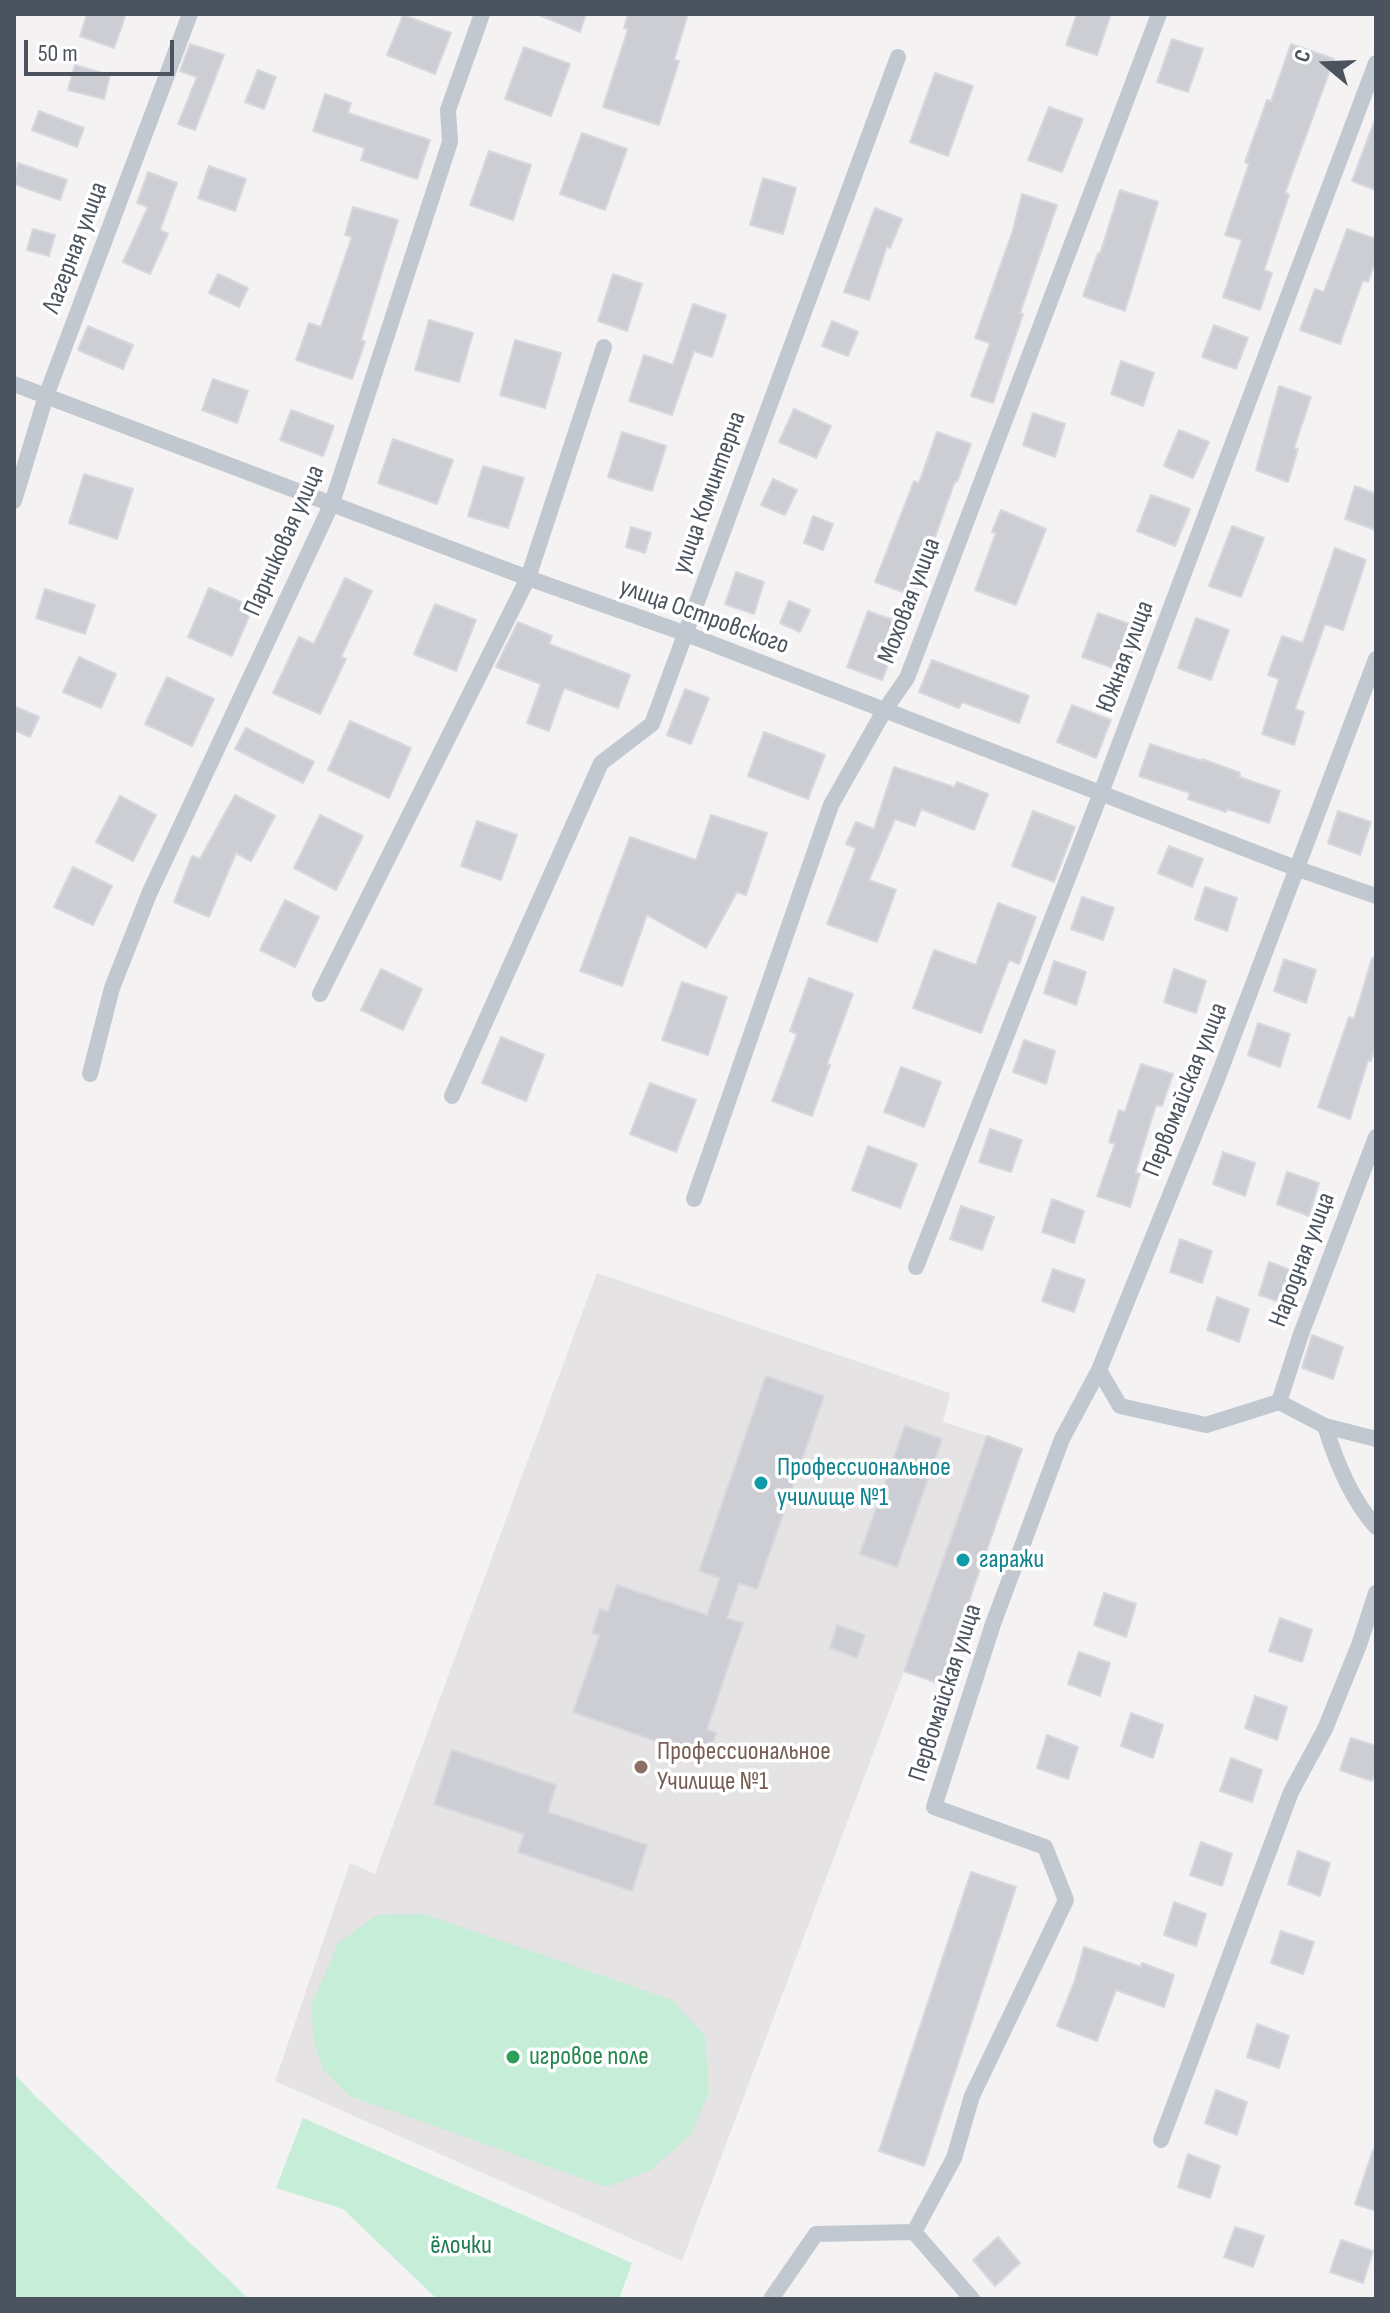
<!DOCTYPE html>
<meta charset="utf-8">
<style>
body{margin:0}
#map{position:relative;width:1390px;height:2313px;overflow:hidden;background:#f4f2f2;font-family:"Sofia Sans Condensed",sans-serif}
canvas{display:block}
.frame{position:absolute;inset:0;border:16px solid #4b535e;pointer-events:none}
.north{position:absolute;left:1286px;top:24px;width:80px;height:80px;-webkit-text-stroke:6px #fff;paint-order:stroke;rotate:289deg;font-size:22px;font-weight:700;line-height:32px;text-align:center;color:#4b535e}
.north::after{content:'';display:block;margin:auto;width:28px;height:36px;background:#4b535e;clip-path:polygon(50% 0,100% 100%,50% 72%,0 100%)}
.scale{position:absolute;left:24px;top:40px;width:150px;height:36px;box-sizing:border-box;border:4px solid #4b535e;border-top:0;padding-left:10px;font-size:24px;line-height:28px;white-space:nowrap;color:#4b535e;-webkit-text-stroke:6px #fff;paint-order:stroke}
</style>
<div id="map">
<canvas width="1390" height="2313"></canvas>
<div class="frame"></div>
<div class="north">С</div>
<div class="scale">50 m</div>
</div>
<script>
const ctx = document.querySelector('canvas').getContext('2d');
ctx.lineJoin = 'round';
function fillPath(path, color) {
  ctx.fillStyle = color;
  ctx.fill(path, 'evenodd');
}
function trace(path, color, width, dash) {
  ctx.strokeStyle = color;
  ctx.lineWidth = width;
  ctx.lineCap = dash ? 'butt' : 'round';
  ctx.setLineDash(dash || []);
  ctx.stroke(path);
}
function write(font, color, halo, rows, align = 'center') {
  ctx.font = font + ' "Sofia Sans Condensed",sans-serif';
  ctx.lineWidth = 7;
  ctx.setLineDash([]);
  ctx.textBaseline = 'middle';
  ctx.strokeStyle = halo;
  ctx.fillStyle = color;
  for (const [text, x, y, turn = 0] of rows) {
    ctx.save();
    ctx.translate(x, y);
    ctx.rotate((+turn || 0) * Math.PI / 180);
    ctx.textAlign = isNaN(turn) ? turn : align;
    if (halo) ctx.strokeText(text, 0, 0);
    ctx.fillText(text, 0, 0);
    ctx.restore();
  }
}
const education = new Path2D(`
 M597,1273L950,1393L943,1422L987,1436L904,1671L682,2261L275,2081L350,1863L375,1874Z`);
const green = new Path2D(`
 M424,1914L672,2000L705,2036L709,2092L691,2135L650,2170L606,2187L350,2096L324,2071L314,2042L311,2006L338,1943L377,1915Z
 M14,2073L34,2095L249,2299H14Z
 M303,2118L632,2263L619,2299H437L343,2209L276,2188Z`);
const building = new Path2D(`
 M87,14H126L114,48L80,36Z
 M537,14H586L580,32Z
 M628,14H688L674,60L679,61L659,125L603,107L628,29L624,28Z
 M1077,14H1111L1097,55L1066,45Z
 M403,15L451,33L435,74L387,55Z
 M1172,39L1203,49L1188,92L1157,82Z
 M190,44L224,55L195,130L178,124L197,77L180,71Z
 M1291,44L1334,59L1285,193L1289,195L1264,270L1272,273L1260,310L1223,297L1242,240L1225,235L1249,164L1245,162L1267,100L1271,101Z
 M524,47L570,64L551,116L505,99Z
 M75,65L110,75L104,99L68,90Z
 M258,70L276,77L264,109L245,102Z
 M935,73L973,86L948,156L910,142Z
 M325,94L351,103L348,113L430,140L417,179L361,160L365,148L313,131Z
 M1049,107L1083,119L1062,172L1028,160Z
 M39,111L84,128L77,147L32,130Z
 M1374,122H1376V190L1352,181Z
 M582,133L627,149L605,210L560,194Z
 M489,151L531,165L513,220L470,205Z
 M18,163L67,180L60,200L14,184Z
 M209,166L246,179L235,211L198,198Z
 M148,172L177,183L160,230L168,234L150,274L123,262L148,207L137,203Z
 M763,178L796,188L783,234L750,225Z
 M1120,190L1158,202L1125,311L1083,296L1098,253L1100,254Z
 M1022,194L1057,205L1020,313L1023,314L993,403L971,396L990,343L975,338L1013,230Z
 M353,207L398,220L361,340L365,342L352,379L296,360L309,323L321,327L352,237L345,235Z
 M875,208L902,219L890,248L887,246L869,300L844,292Z
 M33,229L55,235L49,256L27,250Z
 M1347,229L1376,239V259L1368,282L1363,280L1340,344L1300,330L1315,289L1324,292Z
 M218,274L248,288L239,307L209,293Z
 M613,274L642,284L627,331L598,321Z
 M693,304L726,315L712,357L694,351L672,415L629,401L644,355L673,365Z
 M429,320L473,333L459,382L415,370Z
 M832,321L858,332L848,356L822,346Z
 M1214,325L1248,338L1236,369L1202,357Z
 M88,326L133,345L123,369L78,350Z
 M515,340L561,353L545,408L500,395Z
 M1121,361L1154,373L1143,406L1111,394Z
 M213,379L248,391L237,423L202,410Z
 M1279,386L1311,397L1294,448L1298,449L1288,482L1256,470Z
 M794,409L831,426L816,458L779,442Z
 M291,410L334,426L323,456L280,440Z
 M1033,413L1065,424L1055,457L1023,445Z
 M1179,430L1209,442L1193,478L1164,466Z
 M622,432L666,446L652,491L608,477Z
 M937,432L971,444L957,482L955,481L914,596L875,582L914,481L919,483Z
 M393,439L453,460L437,504L378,483Z
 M483,466L524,478L508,528L468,516Z
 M84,474L133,489L117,539L69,523Z
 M773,479L797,490L785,515L761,505Z
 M1355,486L1376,494V530L1345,519Z
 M1151,495L1190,509L1175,546L1137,531Z
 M1001,510L1046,529L1016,605L975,590L996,533L992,532Z
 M813,516L833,524L823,550L804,543Z
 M1232,526L1264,538L1241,597L1209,586Z
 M631,527L651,533L645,553L626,547Z
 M1335,548L1366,560L1343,630L1325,624L1295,709L1304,712L1294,745L1262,734L1279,679L1268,675L1282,636L1303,643Z
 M736,572L764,582L754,614L725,604Z
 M345,578L372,591L341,657L346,659L320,714L273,693L299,637L314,644Z
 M209,588L253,607L232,656L188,637Z
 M45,589L95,605L85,634L36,618Z
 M789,601L810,610L800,632L780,623Z
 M435,604L476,620L456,671L414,654Z
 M868,611L904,624L882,680L847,667Z
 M1098,613L1141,628L1125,672L1082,657Z
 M1196,618L1229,630L1211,680L1178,668Z
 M518,622L552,636L549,644L630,675L618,708L564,688L549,731L527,723L541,684L496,667Z
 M79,657L116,674L101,708L63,692Z
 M932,660L1029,696L1019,723L962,702L959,708L919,692Z
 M167,677L214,699L192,746L145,724Z
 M685,689L709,698L691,744L667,735Z
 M1072,705L1111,720L1096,758L1057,742Z
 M14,706L39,717L30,737L14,730Z
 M350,721L411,748L389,798L328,770Z
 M246,728L314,762L303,783L235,749Z
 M764,732L825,755L808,799L748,776Z
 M1150,744L1202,761V759L1240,773L1239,777L1280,791L1269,823L1227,809L1226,812L1188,799L1190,793L1139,776Z
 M894,767L954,787L957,782L988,794L974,830L921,809L915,826L895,819L869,880L896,890L877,942L827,924L856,848L846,844L856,822L874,829Z
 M235,795L275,816L251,861L236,853L209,917L174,902L192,856L200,859Z
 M120,796L156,815L133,861L96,842Z
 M1033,811L1075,827L1054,882L1012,866Z
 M1338,811L1371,822L1360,855L1328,843Z
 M320,815L363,836L336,890L294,868Z
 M711,815L767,833L746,895L737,892L706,948L647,915L622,986L580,971L630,837L696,860Z
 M477,821L517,835L501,880L461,866Z
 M1169,846L1203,859L1192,887L1158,873Z
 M73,867L112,886L93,925L54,907Z
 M1205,887L1237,898L1227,931L1195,919Z
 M1082,897L1114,908L1103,940L1071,929Z
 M285,900L319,917L295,967L260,950Z
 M998,903L1036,917L1019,964L1009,960L981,1033L913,1008L934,950L976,965Z
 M1372,958L1376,959V1045L1371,1061L1368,1060L1350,1119L1318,1107L1349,1017L1354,1019Z
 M1284,959L1316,970L1306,1003L1274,991Z
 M1054,961L1086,972L1076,1005L1044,993Z
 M381,969L422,989L403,1030L361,1010Z
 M1174,969L1206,981L1196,1013L1164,1002Z
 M809,978L853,994L827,1064L830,1065L812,1116L772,1101L797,1034L790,1031Z
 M682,982L727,997L708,1055L662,1040Z
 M1258,1023L1290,1034L1280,1067L1248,1055Z
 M501,1037L544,1055L526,1101L482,1083Z
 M1024,1040L1055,1051L1046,1084L1013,1072Z
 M1141,1064L1173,1074L1162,1106L1156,1105L1135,1173L1140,1174L1130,1207L1097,1196L1115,1144L1109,1142L1119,1110L1125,1112Z
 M901,1067L941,1082L924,1127L884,1112Z
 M650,1083L696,1100L676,1152L630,1134Z
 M990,1129L1022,1140L1011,1172L979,1162Z
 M868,1146L917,1164L900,1208L852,1190Z
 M1223,1152L1255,1163L1245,1196L1213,1184Z
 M1287,1172L1319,1183L1309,1216L1277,1204Z
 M1052,1199L1084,1211L1074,1243L1042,1232Z
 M961,1206L994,1217L982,1250L950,1239Z
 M1180,1239L1212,1251L1202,1283L1170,1272Z
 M1269,1262L1301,1274L1291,1306L1259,1295Z
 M1053,1269L1085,1280L1074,1312L1042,1301Z
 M1217,1297L1249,1309L1239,1342L1207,1330Z
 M1312,1335L1343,1347L1333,1379L1302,1368Z
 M766,1376L824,1396L757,1589L739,1583L727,1618L743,1623L707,1729L716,1733L707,1759L573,1712L600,1635L592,1633L600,1609L608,1612L617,1585L707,1615L720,1578L699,1571Z
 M905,1426L942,1439L897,1567L860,1554Z
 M987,1436L1022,1449L940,1684L904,1671Z
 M1104,1593L1136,1604L1126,1637L1094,1625Z
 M1280,1618L1312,1630L1302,1662L1269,1651Z
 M837,1625L865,1635L857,1658L830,1648Z
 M1079,1652L1110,1663L1100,1696L1068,1684Z
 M1255,1696L1287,1707L1277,1740L1245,1728Z
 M1131,1713L1163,1725L1153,1758L1121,1746Z
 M1047,1735L1078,1747L1068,1779L1037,1768Z
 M1351,1738L1376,1746V1770L1372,1781L1340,1770Z
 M452,1750L556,1785L548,1812L647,1845L632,1891L518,1852L524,1834L434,1804Z
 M1231,1758L1262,1770L1252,1802L1220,1791Z
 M1201,1842L1232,1854L1222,1886L1190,1875Z
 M1298,1851L1330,1863L1320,1896L1288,1884Z
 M971,1872L1016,1887L924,2166L879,2151Z
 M1174,1902L1206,1914L1196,1946L1164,1935Z
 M1281,1931L1314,1942L1303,1974L1271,1963Z
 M1084,1947L1141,1967L1142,1963L1174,1975L1164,2007L1116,1990L1097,2041L1057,2026L1075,1980Z
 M1257,2024L1289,2036L1279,2068L1247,2057Z
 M1216,2090L1247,2102L1237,2135L1205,2123Z
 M1373,2150L1376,2151V2211L1355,2204Z
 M1188,2154L1220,2166L1210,2198L1178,2187Z
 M1235,2227L1264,2236L1253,2267L1224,2257Z
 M998,2237L1020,2263L995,2286L973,2260Z
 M1341,2240L1373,2251L1363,2283L1330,2272Z`);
const minor = new Path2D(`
 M14,384L528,578L684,633L1298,869L1376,896
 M14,501L46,396L190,14
 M320,994L528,578L604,347
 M90,1074L112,988L149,894L332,503L450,142L448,110L482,14
 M452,1096L601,763L652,724L898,57
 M694,1199L831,805L884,711L907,678L1159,14
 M916,1267L1101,793L1376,63
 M1099,1370L1120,1406L1206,1425L1279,1402L1325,1426L1376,1439
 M1279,1402L1301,1334L1376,1137
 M1325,1426C1336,1462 1351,1499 1376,1527
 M1161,2140L1291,1792L1325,1729L1359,1645L1376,1593
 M914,2232L972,2299
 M771,2299L816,2234L914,2232L954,2158L972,2096L1066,1900L1045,1847L934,1807L993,1624L1062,1439L1099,1370L1216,1082L1376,659`);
const markers = [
 [761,1483,8,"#0f9aa8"],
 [963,1560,8,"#0f9aa8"],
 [641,1767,8,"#8d6e63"],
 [513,2057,8,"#2e9e5b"]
];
const streetNames = [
 ["Лагерная улица",76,248,-69],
 ["улица Коминтерна",710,493,-70],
 ["Парниковая улица",285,541,-66],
 ["Моховая улица",910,601,-69],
 ["улица Островского",704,617,20],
 ["Южная улица",1126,657,-69],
 ["Первомайская улица",1186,1090,-68],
 ["Народная улица",1303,1260,-69],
 ["Первомайская улица",946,1693,-72]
];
const cultureNames = [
 ["Профессиональное",777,1468],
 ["училище №1",777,1498],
 ["гаражи",979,1560]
];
const educationNames = [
 ["Профессиональное",657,1752],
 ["Училище №1",657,1782]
];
const leisureNames = [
 ["игровое поле",529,2057]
];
const parkNames = [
 ["ёлочки",461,2246]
];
fillPath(education, '#e5e3e3');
fillPath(green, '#c5edd8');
fillPath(building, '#ccced4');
trace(building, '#d6d8dd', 2);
trace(minor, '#c1c8cf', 16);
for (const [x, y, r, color] of markers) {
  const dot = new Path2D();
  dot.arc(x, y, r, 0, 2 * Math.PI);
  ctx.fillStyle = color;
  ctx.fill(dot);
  trace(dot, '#fff', 3);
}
write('26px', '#4b535e', '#fff', streetNames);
write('26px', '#0d838f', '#fff', cultureNames, 'left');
write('26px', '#785e54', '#fff', educationNames, 'left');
write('26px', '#27864d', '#fff', leisureNames, 'left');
write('26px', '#1f7c55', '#fff', parkNames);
</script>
